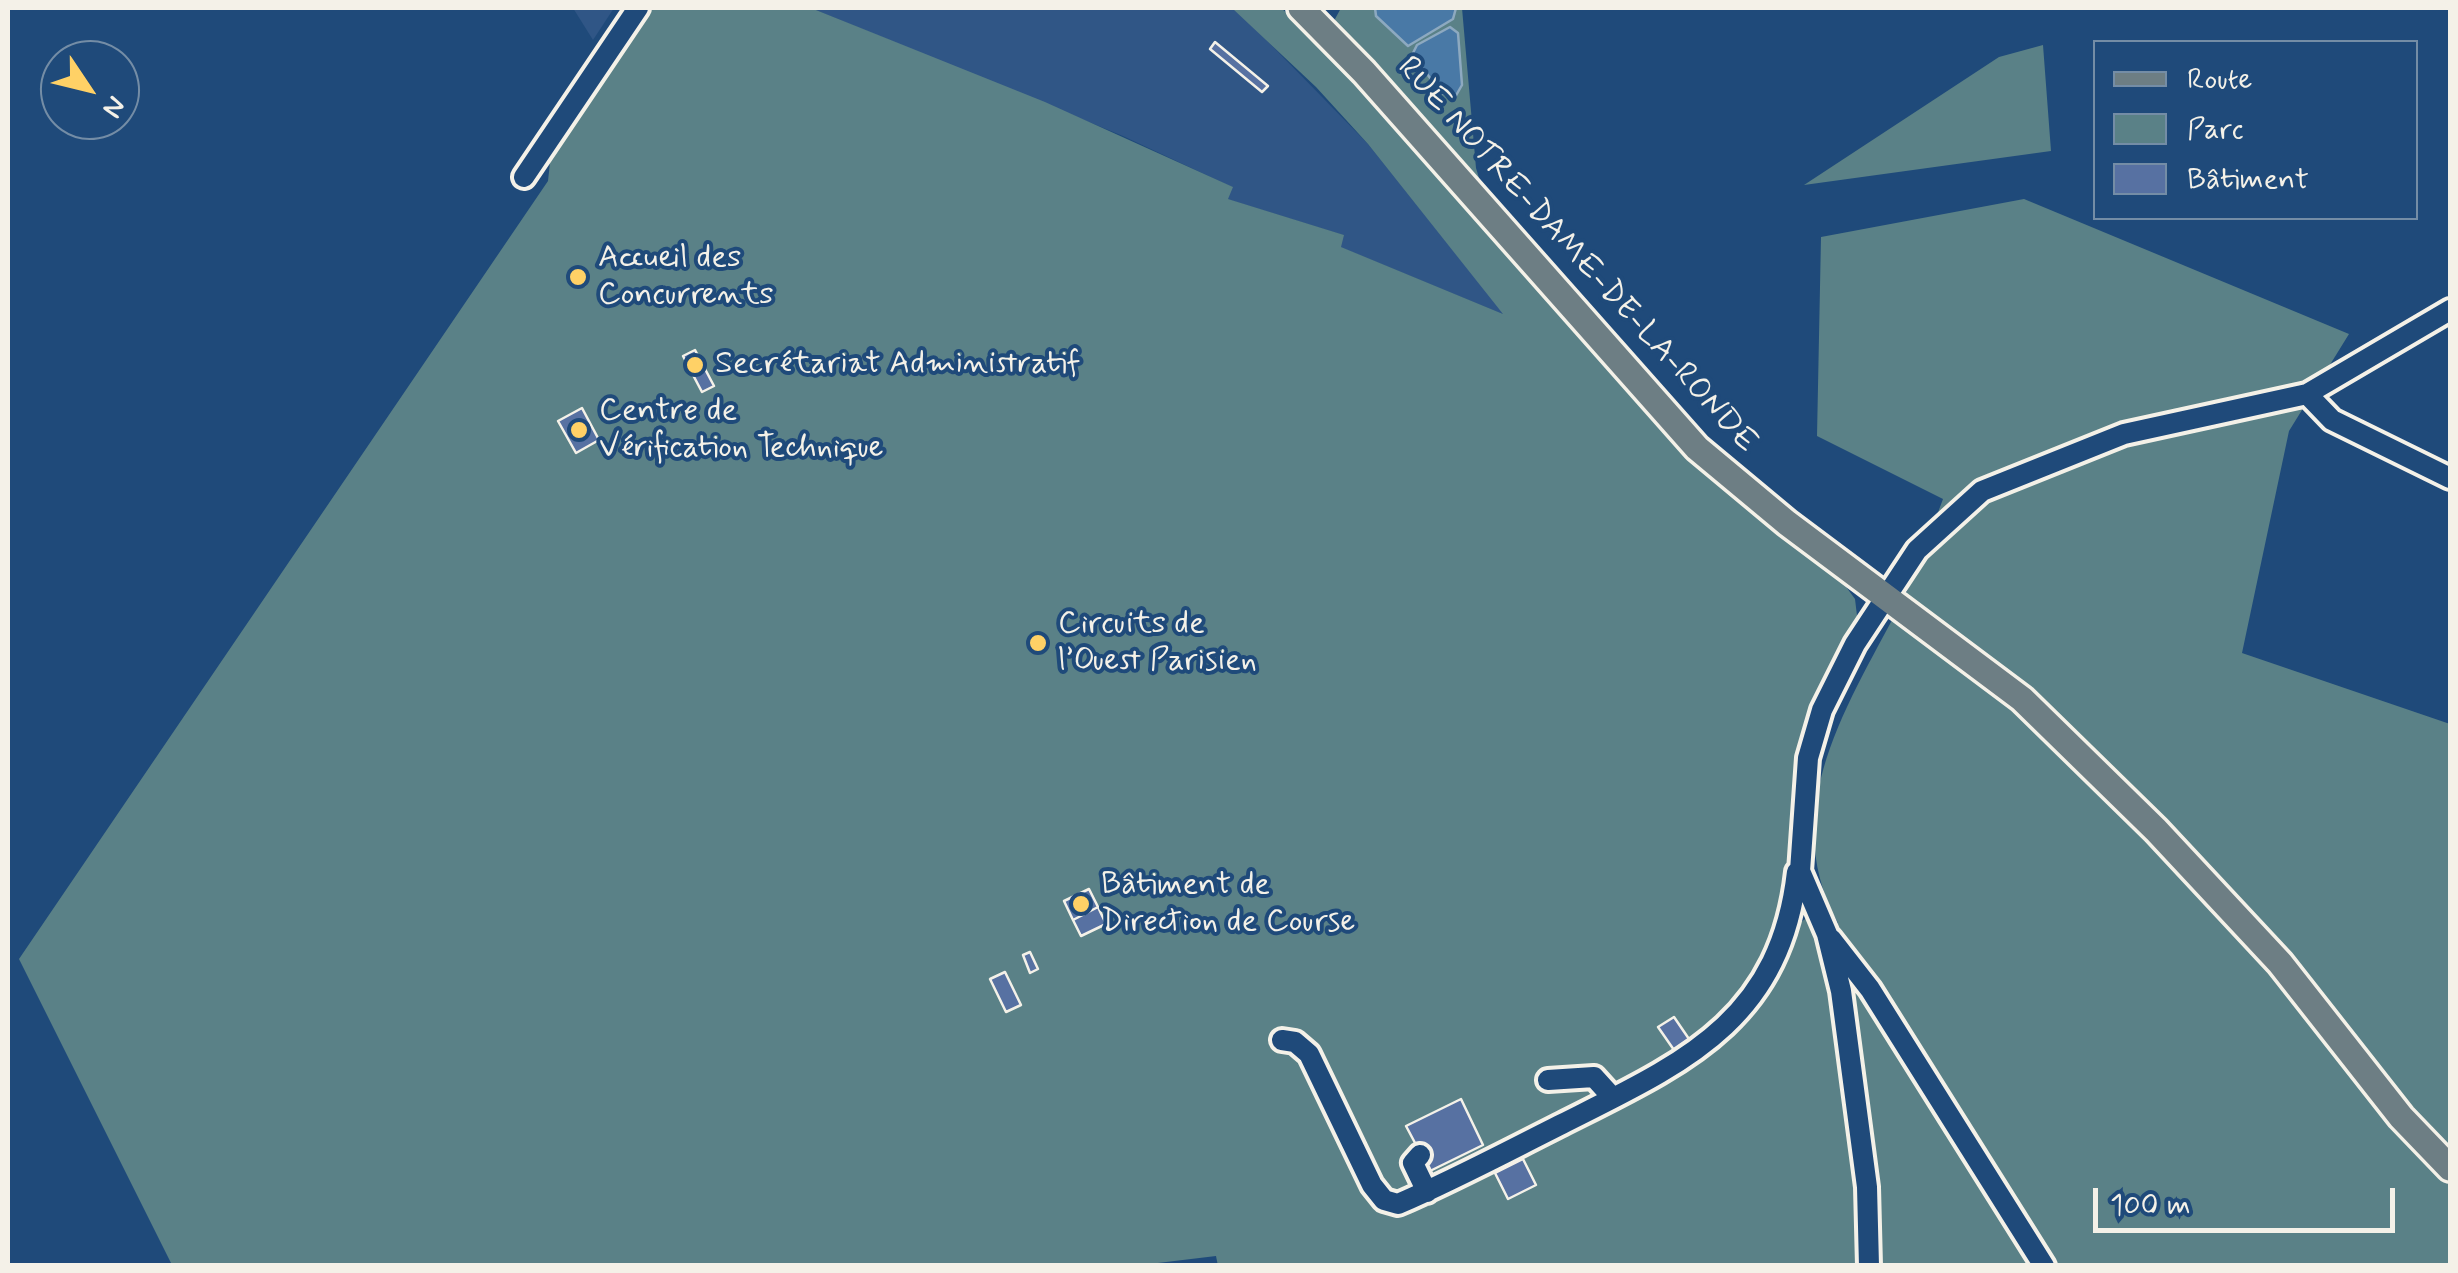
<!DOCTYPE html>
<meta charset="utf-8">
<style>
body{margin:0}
#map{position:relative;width:2458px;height:1273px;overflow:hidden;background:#1f4a7a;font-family:Mynerve,sans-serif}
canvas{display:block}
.frame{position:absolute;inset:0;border:10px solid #f4f1e8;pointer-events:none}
.legend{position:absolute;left:2093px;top:40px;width:325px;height:180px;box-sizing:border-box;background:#1f4a7a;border:2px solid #748da6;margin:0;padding:12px 18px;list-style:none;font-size:30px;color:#f4f1e8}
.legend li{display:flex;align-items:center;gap:20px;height:50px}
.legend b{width:50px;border:2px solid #748da6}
.north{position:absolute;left:40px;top:40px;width:100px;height:100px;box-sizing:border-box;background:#1f4a7a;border:2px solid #748da6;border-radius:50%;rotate:125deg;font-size:28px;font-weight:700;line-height:40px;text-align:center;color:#f4f1e8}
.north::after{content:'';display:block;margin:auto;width:35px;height:45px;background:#ffd166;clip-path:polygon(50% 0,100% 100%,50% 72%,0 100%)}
.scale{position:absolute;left:2093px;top:1188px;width:302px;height:45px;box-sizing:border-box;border:5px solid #f4f1e8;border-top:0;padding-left:12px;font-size:30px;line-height:35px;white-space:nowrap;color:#f4f1e8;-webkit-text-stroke:8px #1f4a7a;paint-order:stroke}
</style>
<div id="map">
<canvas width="2458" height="1273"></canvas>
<div class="frame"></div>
<ul class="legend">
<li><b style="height:12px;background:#6d7e84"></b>Route</li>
<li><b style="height:28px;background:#5a8187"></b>Parc</li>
<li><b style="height:28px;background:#5771a2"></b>Bâtiment</li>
</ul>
<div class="north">N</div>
<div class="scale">100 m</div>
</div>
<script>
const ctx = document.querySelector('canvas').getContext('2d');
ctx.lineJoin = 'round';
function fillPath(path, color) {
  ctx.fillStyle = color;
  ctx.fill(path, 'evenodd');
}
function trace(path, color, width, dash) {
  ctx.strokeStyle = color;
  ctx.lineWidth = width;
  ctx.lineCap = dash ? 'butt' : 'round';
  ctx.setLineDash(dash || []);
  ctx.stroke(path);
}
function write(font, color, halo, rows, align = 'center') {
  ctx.font = font + ' Mynerve,sans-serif';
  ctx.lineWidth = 8;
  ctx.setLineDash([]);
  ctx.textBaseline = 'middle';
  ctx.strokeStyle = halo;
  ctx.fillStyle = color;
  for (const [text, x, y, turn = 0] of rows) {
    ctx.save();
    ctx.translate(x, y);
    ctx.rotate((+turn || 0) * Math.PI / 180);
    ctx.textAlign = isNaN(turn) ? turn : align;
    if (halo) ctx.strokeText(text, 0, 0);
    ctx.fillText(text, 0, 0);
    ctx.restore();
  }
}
const built = new Path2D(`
 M573,8H614L593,40Z
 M811,8H1235L1368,144L1505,315L1340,247L1343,235L1227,199L1232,187L1123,136Z`);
const green = new Path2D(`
 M647,8H811L1045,102L1233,187L1228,199L1344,235L1341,247L1503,314L1368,144L1316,87L1233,9L1281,8C1379,92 1457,198 1544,294C1634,394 1735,483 1836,573L1855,599L1858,624L1822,695L1796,925L1807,918L1817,934L1838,923C1772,802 1859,690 1910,585C1924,558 1932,527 1943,499L1817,436L1821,237L2024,199L2349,334L2289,431L2242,653L2450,724V1265L1218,1266L1216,1256L1133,1266L172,1265L19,959L548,181L551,153Z
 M1341,8H1462L1476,168L1482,188L1337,27L1335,19Z
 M2043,45L2051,151L1804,185L1999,57Z`);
const water = new Path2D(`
 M1375,8H1456L1453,19L1408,46L1376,16Z
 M1450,27L1458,33L1462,85L1454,99L1442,93L1412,55L1417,45Z`);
const building = new Path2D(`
 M1215,42L1268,86L1262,92L1210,49Z
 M580,267L585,285L577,287L572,270Z
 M695,350L714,386L702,392L683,356Z
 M582,408L599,440L576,453L558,421Z
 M1089,889L1098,907L1073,920L1064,901Z
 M1098,907L1106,924L1081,936L1073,920Z
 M1030,952L1038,969L1030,973L1023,955Z
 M1005,972L1021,1005L1006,1012L990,979Z
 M1674,1017L1689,1039L1674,1050L1658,1027Z
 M1461,1099L1483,1145L1430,1171L1406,1126Z
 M1523,1159L1536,1185L1508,1199L1495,1173Z`);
const minor = new Path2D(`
 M524,177L638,8
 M2307,394L2332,420L2450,478
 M1831,939L1870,989L2044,1266
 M1282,1040L1295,1042L1309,1054L1372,1185L1384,1200L1398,1204C1454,1180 1508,1151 1562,1124C1683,1063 1780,1022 1797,872
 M1548,1080L1594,1077L1613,1098
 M1420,1155L1413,1163L1427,1192
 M1869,1266L1867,1187L1841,991L1827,934L1800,871L1808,758L1822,710L1855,644L1917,550L1982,491L2124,434L2307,394L2450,310`);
const major = new Path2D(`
 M1301,8L1364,72L1697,448L1787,523L2022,699L2156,830L2280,963L2401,1117L2450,1168`);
const markers = [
 [578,277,10,"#ffd166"],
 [695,365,10,"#ffd166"],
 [579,430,10,"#ffd166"],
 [1038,643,10,"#ffd166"],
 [1081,904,10,"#ffd166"]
];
const streetNames = [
 ["RUE NOTRE-DAME-DE-LA-RONDE",1576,256,48]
];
const poiNames = [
 ["Accueil des",598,259],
 ["Concurrents",598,296],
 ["Secrétariat Administratif",715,365],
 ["Centre de",599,412],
 ["Vérification Technique",599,449],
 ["Circuits de",1058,625],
 ["l’Ouest Parisien",1058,662],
 ["Bâtiment de",1101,886],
 ["Direction de Course",1101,923]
];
fillPath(built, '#305686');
fillPath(green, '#5a8187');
fillPath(water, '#4979a6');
trace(water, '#8da9c0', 2.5);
fillPath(building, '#5771a2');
trace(building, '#f4f1e8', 2.5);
trace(minor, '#f4f1e8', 28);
trace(major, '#f4f1e8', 32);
trace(minor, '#1f4a7a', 20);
trace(major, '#6d7e84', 25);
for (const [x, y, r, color] of markers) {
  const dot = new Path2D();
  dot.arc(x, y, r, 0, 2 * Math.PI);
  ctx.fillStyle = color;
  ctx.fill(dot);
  trace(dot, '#1f4a7a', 4);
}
write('32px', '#f4f1e8', '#1f4a7a', streetNames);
write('32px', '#f4f1e8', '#1f4a7a', poiNames, 'left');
</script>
